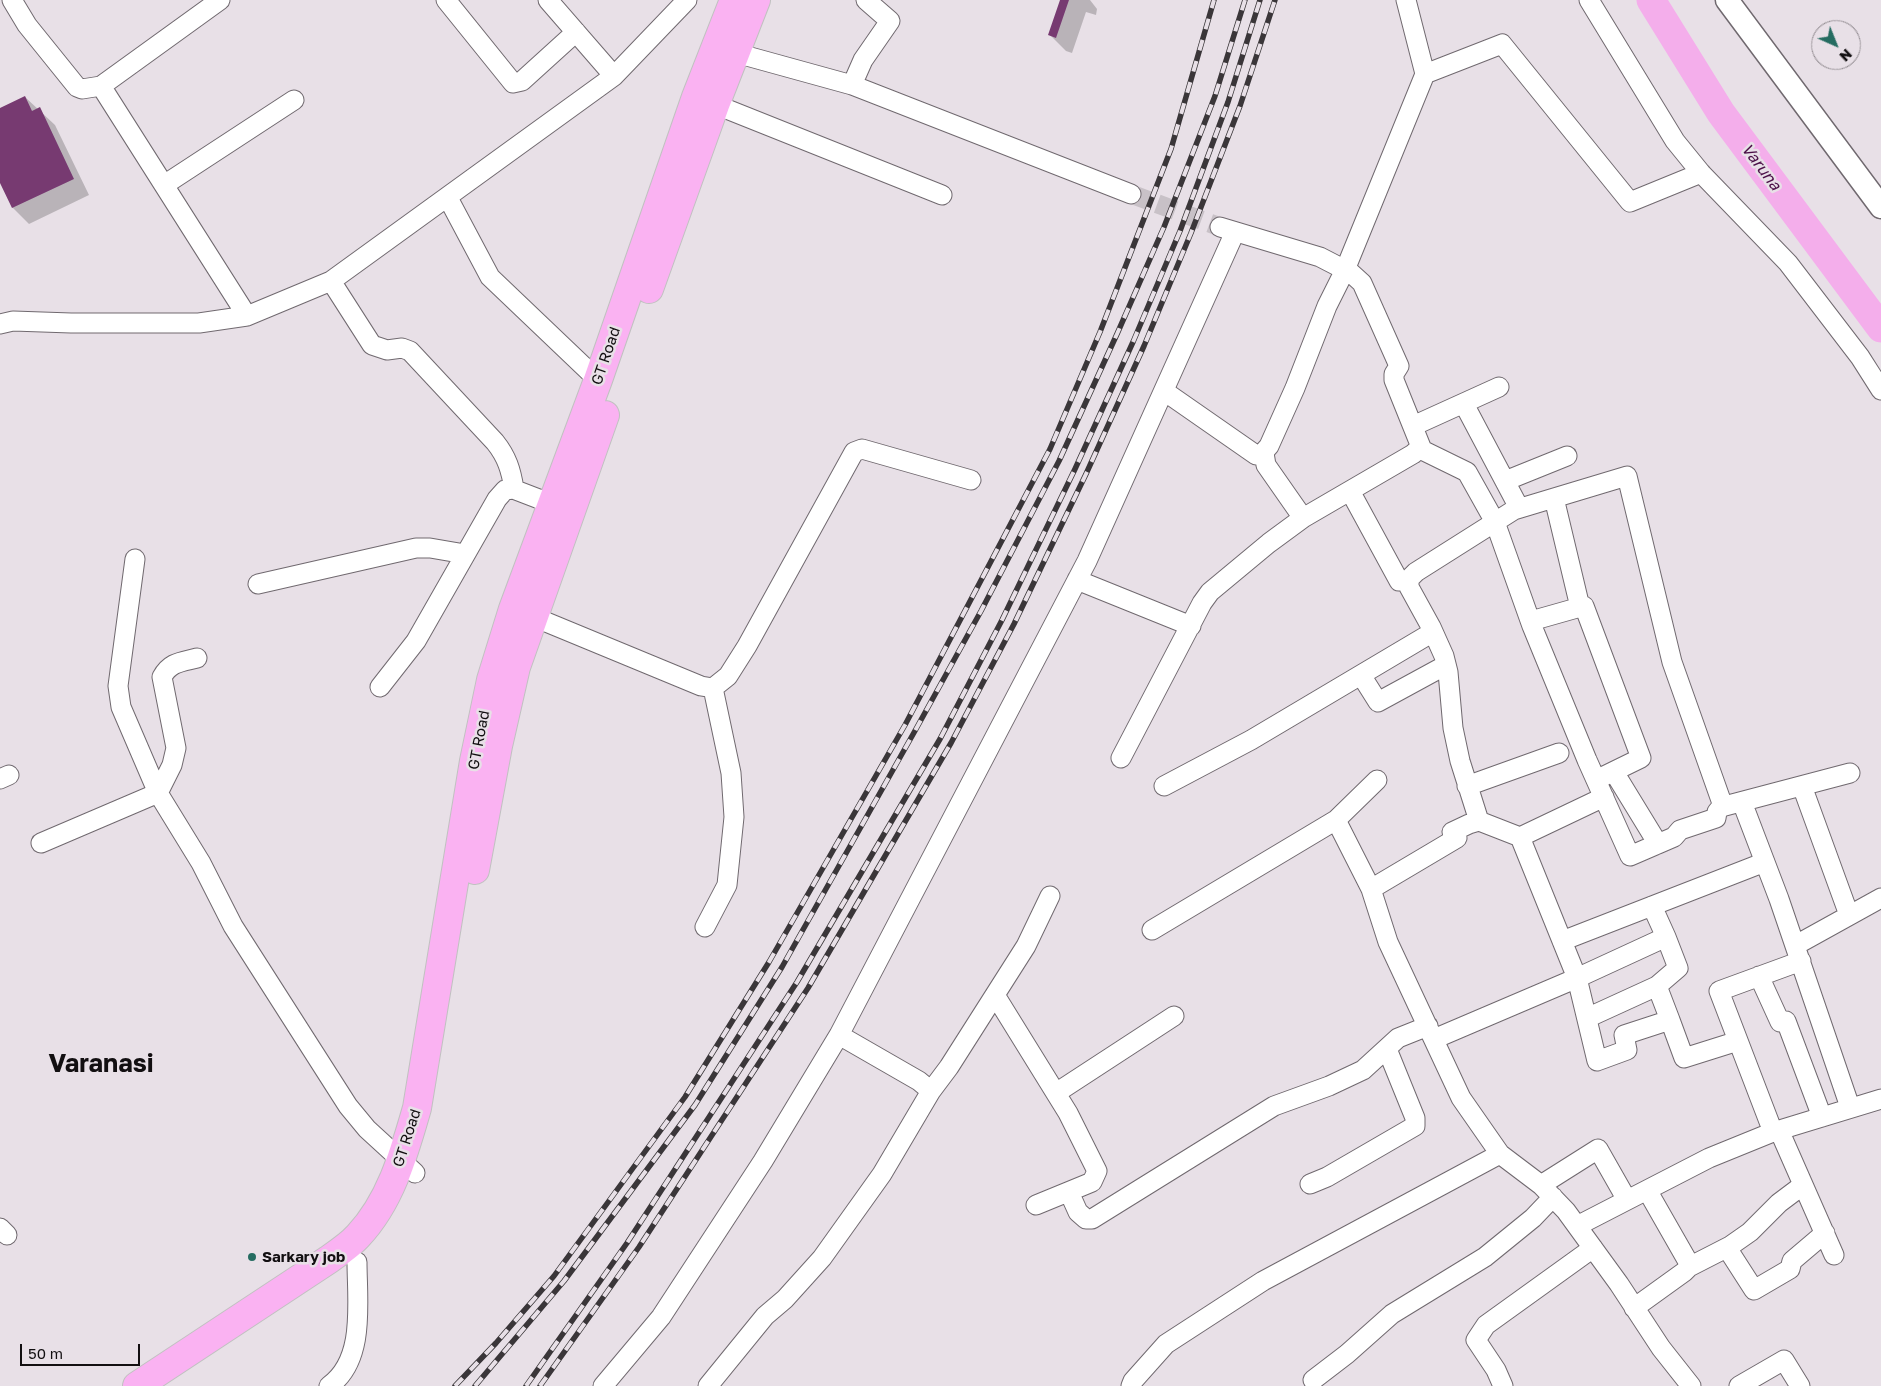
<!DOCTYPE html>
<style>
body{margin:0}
#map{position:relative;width:1881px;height:1386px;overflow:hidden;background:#e8e0e7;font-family:"Golos Text",sans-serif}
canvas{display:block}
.north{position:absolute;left:1811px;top:20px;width:50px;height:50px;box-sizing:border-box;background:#e8e0e7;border:1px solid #928c91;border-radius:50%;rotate:136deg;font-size:14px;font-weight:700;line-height:20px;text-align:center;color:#120f11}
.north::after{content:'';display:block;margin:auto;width:18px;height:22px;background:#256c61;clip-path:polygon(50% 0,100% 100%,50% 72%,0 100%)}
.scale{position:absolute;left:20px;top:1344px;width:120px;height:22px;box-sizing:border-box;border:2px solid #120f11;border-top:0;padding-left:6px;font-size:15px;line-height:18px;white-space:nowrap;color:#120f11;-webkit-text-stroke:4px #e8e0e7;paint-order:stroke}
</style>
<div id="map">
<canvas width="1881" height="1386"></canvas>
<div class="north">N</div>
<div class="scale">50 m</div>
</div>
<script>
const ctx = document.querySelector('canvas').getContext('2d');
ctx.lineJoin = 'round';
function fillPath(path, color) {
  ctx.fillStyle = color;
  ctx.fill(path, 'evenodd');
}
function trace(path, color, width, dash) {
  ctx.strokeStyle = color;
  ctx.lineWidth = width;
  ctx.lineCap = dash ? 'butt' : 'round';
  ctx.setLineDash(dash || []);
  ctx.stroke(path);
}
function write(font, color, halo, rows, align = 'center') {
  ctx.font = font + ' "Golos Text",sans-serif';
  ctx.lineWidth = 5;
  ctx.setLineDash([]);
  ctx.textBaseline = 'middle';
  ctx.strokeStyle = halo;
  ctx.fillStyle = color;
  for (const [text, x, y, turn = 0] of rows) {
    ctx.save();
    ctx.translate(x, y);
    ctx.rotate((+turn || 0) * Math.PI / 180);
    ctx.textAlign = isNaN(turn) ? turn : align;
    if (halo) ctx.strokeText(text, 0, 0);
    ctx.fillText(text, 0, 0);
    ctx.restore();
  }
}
const shadow = new Path2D(`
 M1061,0H1090L1097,9L1096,15L1086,12L1072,53L1066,51L1050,35Z
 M25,97L55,125L89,195L29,224L13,208L0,180V109Z`);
const river = new Path2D(`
 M1651,0L1721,113L1881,328`);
const building = new Path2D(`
 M1060,0H1069L1056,38L1048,35Z
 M25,96L32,111L40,107L74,179L12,208L0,183V108Z`);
const minorTunnel = new Path2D(`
 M1131,194L1220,227`);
const minor = new Path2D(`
 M12,0L27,25L77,87L82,89L101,86L220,0
 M446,0L513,83L522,81L576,32
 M548,0L614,76
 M1589,0L1675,141L1701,173L1788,263L1860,357L1881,390
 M725,50L852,85L1131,194
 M1425,74L1502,44L1630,202L1701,173
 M852,85L863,60L890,21L866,0
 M101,86L247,316
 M704,100L942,195
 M164,185L294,100
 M448,198L490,277L598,380
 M331,281L372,345L387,350L402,348L410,351L495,442C507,457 511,470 514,489
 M0,324L13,321L71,323H199L247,316L331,281L614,76L687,0
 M1164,391L1256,455H1261L1269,446L1295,388L1327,306L1345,270L1425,74L1406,0
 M1464,404L1517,504L1514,510
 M1413,426L1499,387
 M1420,449L1467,472L1495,522L1532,626L1587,760L1630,856L1674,837L1680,830L1716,818L1717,812L1721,807L1850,773
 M1264,453L1266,465L1303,518
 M1505,481L1567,456
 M1350,491L1399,581L1409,579L1416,572L1514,510L1627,476L1672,662L1723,806
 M1554,498L1580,607
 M135,559L118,686L121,707L158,793L201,863L233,926L348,1106L367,1129L415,1173
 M1077,580L1191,626
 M258,584L416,548H430L465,554
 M534,617L701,686L713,688L728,676L747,646L854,452L862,449L971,480
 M1531,621L1584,606L1641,758L1596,780
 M1361,675L1378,702L1446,665
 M380,687L416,641L497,499L505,490L513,489L552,504
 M1121,758L1202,603L1210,592L1269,543L1303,518L1413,454L1421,447L1394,380V374L1399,366L1362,283L1351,273L1320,257L1220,227
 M1614,772L1658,844
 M0,779L9,775
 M1377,780L1336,820L1371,889L1388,942L1461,1098L1500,1154L1541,1185L1566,1211L1619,1284L1661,1348L1691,1386
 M1164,786L1251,740L1433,632
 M1467,786L1559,753
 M1802,786L1849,915
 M1742,802L1779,899L1850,1107
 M1479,821L1520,837L1577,978L1597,1061L1627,1050L1624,1035L1670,1020L1684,1058L1738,1041
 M1520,837L1604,797
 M41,843L158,793L172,765L176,748L162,677C170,662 181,662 197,658
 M1371,889L1457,838L1452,832L1469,824L1479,821L1460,761L1453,728L1448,672L1444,656L1431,627L1409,587V579
 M705,927L727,885L734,817L731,773L713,688
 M1152,930L1336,820
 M1562,941L1765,862
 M1796,945L1881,898
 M1759,976L1780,1022L1786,1021L1822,1117
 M1657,986L1678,968L1666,937
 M995,995L1068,1113L1097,1171L1092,1182L1036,1205
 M1587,1018L1657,986L1670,1020
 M839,1035L919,1081L931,1091L949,1067L1026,946L1050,896
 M1434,1039L1577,978L1666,937L1652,906
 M1056,1093L1174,1016
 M1779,1130L1834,1255
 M1773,1132L1719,991L1801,961
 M1310,1184L1327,1177L1415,1126V1118L1387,1049
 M1541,1185L1598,1149L1627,1200
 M1069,1192L1078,1212L1086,1219H1092L1274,1106L1329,1086L1363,1070L1398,1038L1428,1026
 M1577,1226L1709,1158L1773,1132L1881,1099
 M0,1228L7,1235
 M1727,1248L1754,1290L1790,1269L1792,1261L1825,1233
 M1689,1267L1730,1246L1750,1232L1779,1203L1803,1185
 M1634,1308L1684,1272L1689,1267L1687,1260L1647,1190
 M1313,1380L1347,1354L1392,1314L1485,1257L1533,1218L1553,1197
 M329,1386C366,1360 357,1301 357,1262
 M603,1386L661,1317L763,1161L839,1035L1087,561L1235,232
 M708,1386L765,1316L785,1299L822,1258L882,1174L931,1091
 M1131,1386L1133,1381L1166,1344L1263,1281L1500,1154
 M1503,1386L1496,1370L1476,1340L1486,1325L1593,1248
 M1739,1386L1784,1360L1800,1386`);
const tertiary = new Path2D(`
 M1727,0L1881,207`);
const trunk = new Path2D(`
 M649,289L715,105L756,0
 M475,870L498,746L516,667L605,415
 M137,1386L328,1260C338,1253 350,1245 358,1236C391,1201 404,1153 417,1108L474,761L491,680L513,609L598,380L696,97L734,0`);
const rail = new Path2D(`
 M455,1386L496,1343L554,1276L685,1097L769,962L905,725L1050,449L1100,332L1171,149L1214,0
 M475,1386L564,1281L695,1105L782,967L916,729L981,611L1059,461L1117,334L1164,227L1215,96L1245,0
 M526,1386L627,1243L797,982L940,739L1002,620L1075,469L1133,342L1180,231L1228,102L1260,0
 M540,1386L639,1247L808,988L951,743L1014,624L1086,474L1144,346L1191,233L1240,106L1275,0`);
const markers = [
 [252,1257,5,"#256c61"]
];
const streetNames = [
 ["GT Road",606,356,-71],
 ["GT Road",479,740,-79],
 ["GT Road",407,1138,-72]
];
const poiNames = [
 ["Sarkary job",262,1257]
];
const waterNames = [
 ["Varuna",1761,167,53]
];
const townNames = [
 ["Varanasi",101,1064]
];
fillPath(shadow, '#0003');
trace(river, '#f4aeeb', 29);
fillPath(building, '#773a71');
trace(minorTunnel, '#c8c1c7', 19, [19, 9]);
trace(minor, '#70696f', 21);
trace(tertiary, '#70696f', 25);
trace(trunk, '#c1c1c1', 30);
trace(minor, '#fff', 19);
trace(tertiary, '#fff', 22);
trace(trunk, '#fab2f2', 28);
trace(rail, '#3a3639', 5.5);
trace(rail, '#e8e0e7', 4, [11]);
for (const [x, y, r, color] of markers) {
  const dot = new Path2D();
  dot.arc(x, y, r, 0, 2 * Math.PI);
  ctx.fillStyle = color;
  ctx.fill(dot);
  trace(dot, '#e8e0e7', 2);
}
write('15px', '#120f11', '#e8e0e7', streetNames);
write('bold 15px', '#120f11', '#e8e0e7', poiNames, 'left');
write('italic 16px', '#4c1048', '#e8e0e7', waterNames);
write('bold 25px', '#120f11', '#e8e0e7', townNames);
</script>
